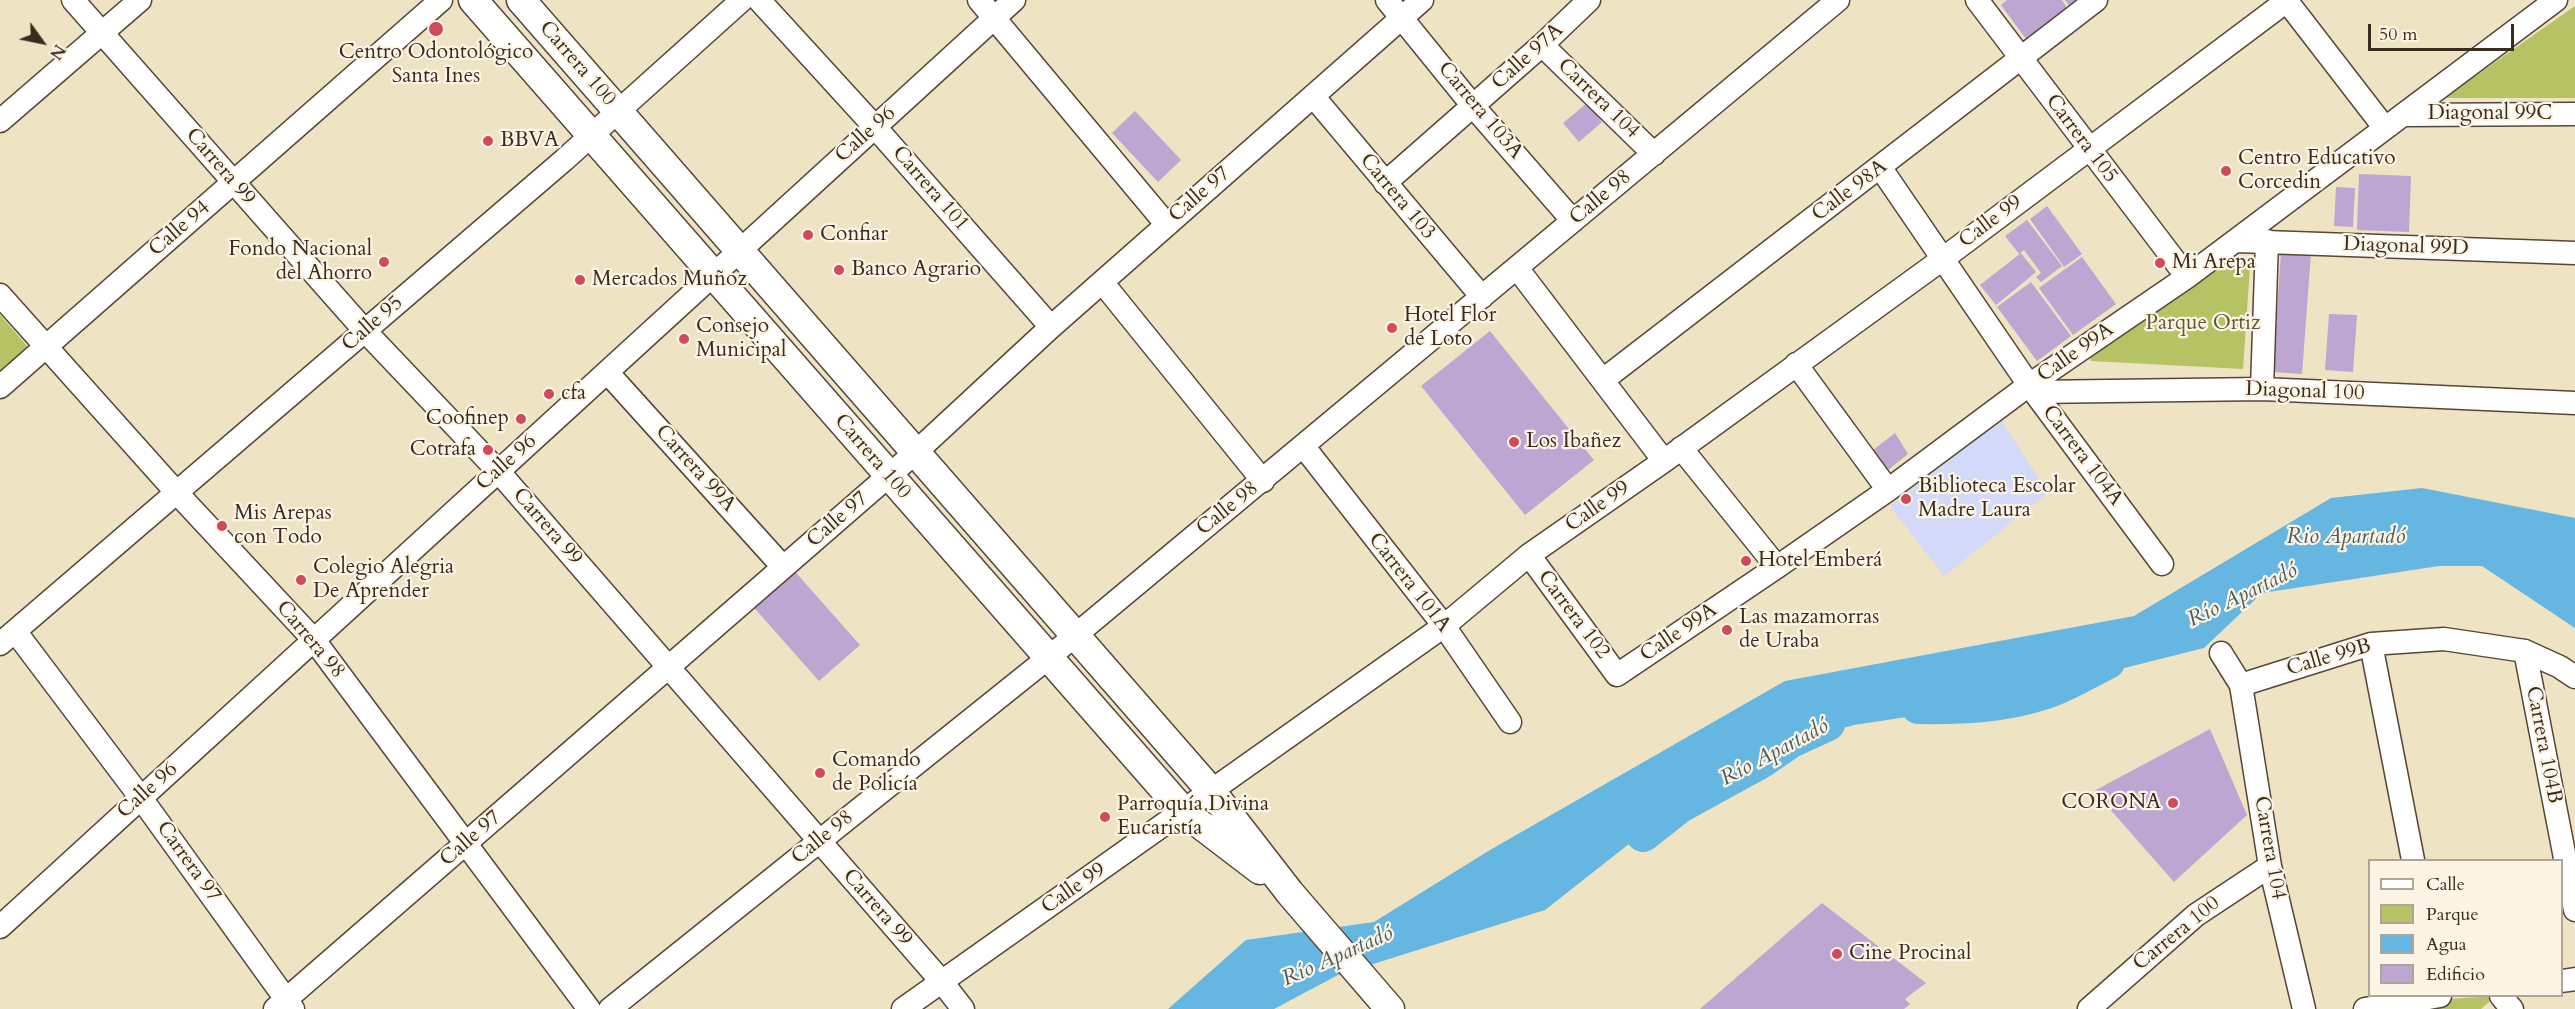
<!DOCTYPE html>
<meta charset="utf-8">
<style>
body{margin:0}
#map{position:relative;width:2575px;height:1009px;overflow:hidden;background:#eee3c3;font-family:Cardo,serif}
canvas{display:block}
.legend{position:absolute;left:2368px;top:859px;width:195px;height:138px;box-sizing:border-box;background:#fcf5e5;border:2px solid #afa495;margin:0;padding:8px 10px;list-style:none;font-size:18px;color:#3b2a1e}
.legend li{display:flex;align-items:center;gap:12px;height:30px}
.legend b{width:30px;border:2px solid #afa495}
.north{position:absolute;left:12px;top:12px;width:60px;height:60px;-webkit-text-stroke:4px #fcf5e5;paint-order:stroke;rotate:123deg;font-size:16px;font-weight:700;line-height:24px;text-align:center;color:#3b2a1e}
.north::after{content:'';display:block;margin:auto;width:21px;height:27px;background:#3b2a1e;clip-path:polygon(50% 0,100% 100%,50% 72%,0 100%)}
.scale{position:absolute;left:2368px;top:24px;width:146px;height:27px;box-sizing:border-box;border:3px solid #3b2a1e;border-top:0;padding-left:8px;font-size:18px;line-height:21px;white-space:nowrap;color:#3b2a1e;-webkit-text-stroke:4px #fcf5e5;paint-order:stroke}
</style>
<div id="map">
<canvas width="2575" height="1009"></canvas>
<ul class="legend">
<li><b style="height:8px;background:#fff"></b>Calle</li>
<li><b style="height:16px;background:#b6c365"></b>Parque</li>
<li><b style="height:16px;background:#65b6e0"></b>Agua</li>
<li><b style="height:16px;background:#bea6d2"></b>Edificio</li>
</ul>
<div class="north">N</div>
<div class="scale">50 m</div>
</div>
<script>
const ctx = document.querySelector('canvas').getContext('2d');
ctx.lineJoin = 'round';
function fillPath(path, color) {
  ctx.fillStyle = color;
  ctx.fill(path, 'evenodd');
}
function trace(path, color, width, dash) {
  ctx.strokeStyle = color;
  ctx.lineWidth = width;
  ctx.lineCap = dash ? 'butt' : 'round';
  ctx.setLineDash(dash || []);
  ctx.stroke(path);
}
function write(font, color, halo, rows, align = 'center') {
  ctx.font = font + ' Cardo,serif';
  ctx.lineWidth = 4.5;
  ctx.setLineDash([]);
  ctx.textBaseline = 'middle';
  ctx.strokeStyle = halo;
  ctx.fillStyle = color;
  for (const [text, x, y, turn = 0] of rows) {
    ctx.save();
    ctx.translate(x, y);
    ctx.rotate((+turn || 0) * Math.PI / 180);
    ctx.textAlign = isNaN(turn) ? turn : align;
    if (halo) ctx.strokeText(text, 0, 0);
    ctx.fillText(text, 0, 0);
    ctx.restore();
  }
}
const built = new Path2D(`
 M2001,420L2048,493L1944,576L1890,506Z`);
const green = new Path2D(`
 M2575,6V98H2444Z
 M2228,253L2241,257L2250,267L2243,369L2091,361L2089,353Z
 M0,315L28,347L0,372Z
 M2496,996L2481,1009H2387L2447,999Z`);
const water = new Path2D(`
 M2422,488L2575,518V628L2482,566H2439L2262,593L2204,648L1965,708L1854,725L1741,756L1545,910L1338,975L1274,1009H1168L1246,940L1374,922L1490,850L1785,681L2134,616L2331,498Z`);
const river = new Path2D(`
 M1918,707C1961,708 2005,706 2046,692C2067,685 2088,672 2108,662
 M1643,835L1680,806L1762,761L1791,741L1828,724`);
const building = new Path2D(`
 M2007,0H2062L2067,8L2026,39L2001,5Z
 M2065,0H2079L2070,7Z
 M1587,103L1602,122L1579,142L1563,123Z
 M1135,111L1181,160L1158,182L1112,133Z
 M2359,174L2411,176L2409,232L2357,230Z
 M2336,187L2355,188L2353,227L2334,226Z
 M2047,206L2082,254L2064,267L2030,219Z
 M2027,220L2062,266L2041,282L2036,277L2041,273L2024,250L2019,254L2005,236Z
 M2281,251L2311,253L2302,374L2273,372Z
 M2021,253L2036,272L1996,305L1980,285Z
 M2082,257L2116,304L2073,335L2039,288Z
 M2031,282L2071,336L2037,361L1997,307Z
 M2329,314L2357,315L2353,372L2325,370Z
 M1490,331L1594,460L1525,515L1421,386Z
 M1895,433L1908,454L1883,474L1869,453Z
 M790,566L860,645L819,681L749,602Z
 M2210,729L2247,815L2174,882L2094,791Z
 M1822,903L1926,983L1905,999L1910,1004L1904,1009H1700Z`);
const minor = new Path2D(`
 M73,0L365,331L498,471L942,982L963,1009
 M759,0L875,127L1051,327
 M979,0L1167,225
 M1387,0L1473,106L1573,221
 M1977,0L2187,277
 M2286,0L2384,127
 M1542,45L1654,154
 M1313,96L1482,297
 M2404,115L2575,114
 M0,121L140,0
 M1880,167L2029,385L2162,564
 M1385,183L1542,45L1589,0
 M2237,241L2575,253
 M1517,268L1664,461
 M1102,282L1263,481
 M0,295L177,493L314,640L589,1009
 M1796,364L1888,490
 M607,372L783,567
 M1603,380L2096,0
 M0,387L441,0
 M2262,389L2267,241
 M2034,392L2262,389L2575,403
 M1304,447L1444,626L1510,722
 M1681,448L1777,567
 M1529,555L1617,675L1777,567L1888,490L2029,385L2187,277L2556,0
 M15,631L141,798L293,1009
 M0,644L564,160L742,0
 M2371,644L2413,860
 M2525,651L2575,910
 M2221,653L2241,685L2270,866L2304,1009
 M2241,685L2371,644L2444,639L2525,651L2560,667L2575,677
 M0,927L1014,0
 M2562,981L2575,979
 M2501,996L2512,1009
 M275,1009L916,452L1051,327L1422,0
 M610,1009L1048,658L1838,0
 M903,1009L1444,626L1529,555L1664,461L1944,258L2288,0
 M2089,1009L2196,915L2270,866
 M2365,1009L2440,996`);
const major = new Path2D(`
 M473,0L1184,812L1260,870
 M521,0L1211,791L1290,893L1390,1009`);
const markers = [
 [436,29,8,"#d1495b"],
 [488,141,6,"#d1495b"],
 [2226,171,6,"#d1495b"],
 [808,235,6,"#d1495b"],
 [384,262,6,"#d1495b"],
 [2160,263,6,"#d1495b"],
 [839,270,6,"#d1495b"],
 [580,280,6,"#d1495b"],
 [1392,328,6,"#d1495b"],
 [684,339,6,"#d1495b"],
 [549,394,6,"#d1495b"],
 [521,419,6,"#d1495b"],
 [1514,442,6,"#d1495b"],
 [488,450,6,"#d1495b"],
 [1906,499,6,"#d1495b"],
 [222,526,6,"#d1495b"],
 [1746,561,6,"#d1495b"],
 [301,580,6,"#d1495b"],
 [1727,630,6,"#d1495b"],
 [820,773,6,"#d1495b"],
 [2173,803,6,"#d1495b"],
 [1105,817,6,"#d1495b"],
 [1837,954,6,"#d1495b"]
];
const poiNames = [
 ["Centro Odontológico",436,53,"center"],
 ["Santa Ines",436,77,"center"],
 ["BBVA",500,141],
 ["Centro Educativo",2238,159],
 ["Corcedin",2238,183],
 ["Confiar",820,235],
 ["Fondo Nacional",372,250,"right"],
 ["del Ahorro",372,274,"right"],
 ["Mi Arepa",2172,263],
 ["Banco Agrario",851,270],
 ["Mercados Muñoz",592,280],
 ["Hotel Flor",1404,316],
 ["de Loto",1404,340],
 ["Consejo",696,327],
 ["Municipal",696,351],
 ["cfa",561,394],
 ["Coofinep",509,419,"right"],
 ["Los Ibañez",1526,442],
 ["Cotrafa",476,450,"right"],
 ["Biblioteca Escolar",1918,487],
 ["Madre Laura",1918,511],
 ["Mis Arepas",234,514],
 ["con Todo",234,538],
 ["Hotel Emberá",1758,561],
 ["Colegio Alegria",313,568],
 ["De Aprender",313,592],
 ["Las mazamorras",1739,618],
 ["de Uraba",1739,642],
 ["Comando",832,761],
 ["de Policía",832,785],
 ["CORONA",2161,803,"right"],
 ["Parroquía Divina",1117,805],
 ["Eucaristía",1117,829],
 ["Cine Procinal",1849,954]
];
const streetNames = [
 ["Calle 97A",1528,57,-42],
 ["Carrera 100",577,64,49],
 ["Carrera 104",1598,99,44],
 ["Carrera 103A",1480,111,50],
 ["Diagonal 99C",2490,114],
 ["Calle 96",866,135,-42],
 ["Carrera 105",2081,139,53],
 ["Carrera 99",220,167,49],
 ["Carrera 101",930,189,49],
 ["Calle 98A",1850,191,-37],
 ["Calle 97",1200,195,-41],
 ["Carrera 103",1397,197,50],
 ["Calle 98",1601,198,-40],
 ["Calle 99",1991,222,-37],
 ["Calle 94",180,229,-41],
 ["Diagonal 99D",2406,247,2],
 ["Calle 95",373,324,-41],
 ["Calle 99A",2076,353,-35],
 ["Diagonal 100",2305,392,2],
 ["Carrera 104A",2082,456,53],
 ["Carrera 100",872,457,49],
 ["Calle 96",507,463,-42],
 ["Carrera 99A",695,469,48],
 ["Calle 99",1598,507,-35],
 ["Calle 98",1228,509,-39],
 ["Calle 97",838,520,-41],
 ["Carrera 99",547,527,49],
 ["Carrera 101A",1409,583,52],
 ["Carrera 102",1573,615,53],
 ["Calle 99A",1679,633,-34],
 ["Carrera 98",310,640,50],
 ["Calle 99B",2329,658,-16],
 ["Carrera 104B",2543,745,79],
 ["Calle 96",148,791,-42],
 ["Calle 98",823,838,-39],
 ["Calle 97",471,839,-41],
 ["Carrera 104",2269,848,80],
 ["Carrera 97",188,862,54],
 ["Calle 99",1074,889,-35],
 ["Carrera 99",877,908,49],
 ["Carrera 100",2177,934,-39]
];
const parkNames = [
 ["Parque Ortiz",2203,324]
];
const waterNames = [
 ["Rio Apartadó",2346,538],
 ["Río Apartadó",2243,596,-26],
 ["Río Apartadó",1775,753,-28],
 ["Río Apartadó",1338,957,-24]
];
fillPath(built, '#d2d9f9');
fillPath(green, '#b6c365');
fillPath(water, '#65b6e0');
trace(river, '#65b6e0', 34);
fillPath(building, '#bea6d2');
trace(minor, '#564637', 25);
trace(major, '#564637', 31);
trace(minor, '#fff', 22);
trace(major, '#fff', 28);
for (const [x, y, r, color] of markers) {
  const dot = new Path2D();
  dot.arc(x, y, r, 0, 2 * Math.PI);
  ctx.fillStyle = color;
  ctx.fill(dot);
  trace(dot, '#fcf5e5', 2);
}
write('21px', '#3b2a1e', '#fcf5e5', poiNames, 'left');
write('21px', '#3b2a1e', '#fcf5e5', streetNames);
write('21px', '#605833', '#fcf5e5', parkNames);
write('italic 22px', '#4a5b62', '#fcf5e5', waterNames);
</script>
